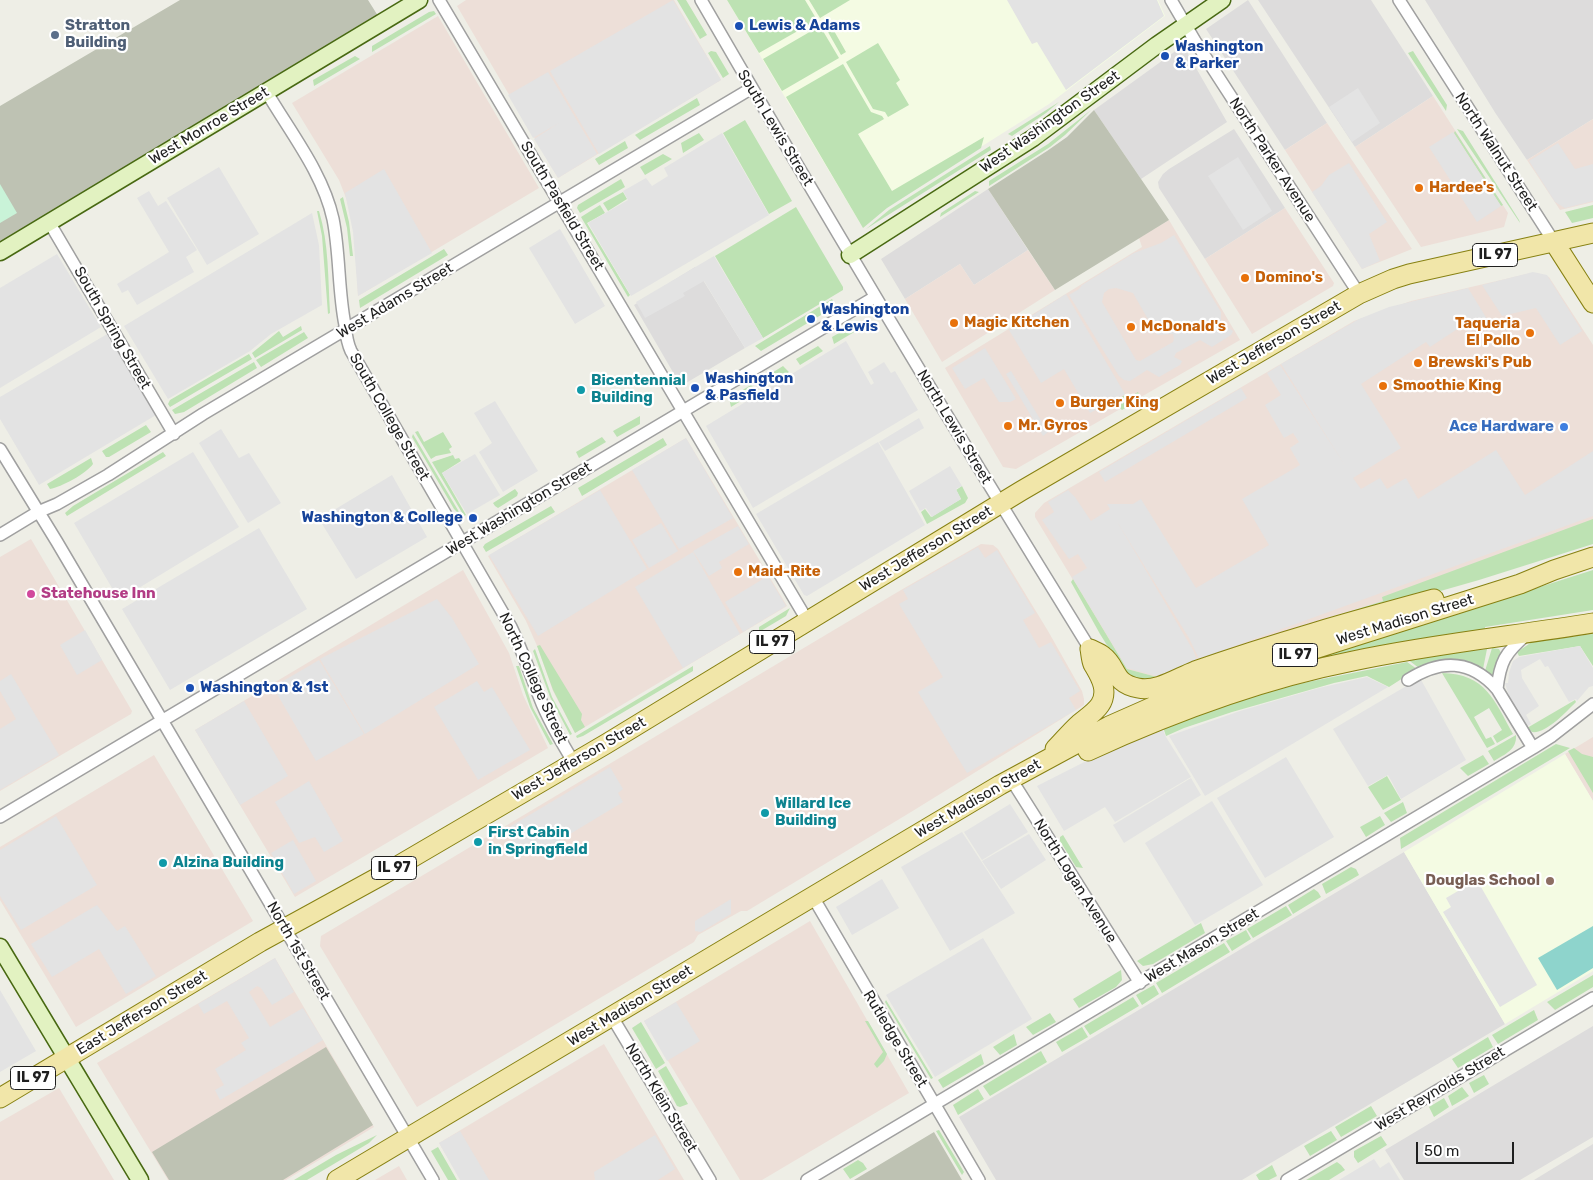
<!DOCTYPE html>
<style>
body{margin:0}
#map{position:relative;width:1593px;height:1180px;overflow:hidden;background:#eeeee6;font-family:Rubik,sans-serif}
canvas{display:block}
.scale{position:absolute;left:1416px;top:1142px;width:98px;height:22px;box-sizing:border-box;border:2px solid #1f1f1f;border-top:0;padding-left:6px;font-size:15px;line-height:18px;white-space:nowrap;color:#1f1f1f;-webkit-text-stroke:4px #fff;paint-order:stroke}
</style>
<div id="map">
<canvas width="1593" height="1180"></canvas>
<div class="scale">50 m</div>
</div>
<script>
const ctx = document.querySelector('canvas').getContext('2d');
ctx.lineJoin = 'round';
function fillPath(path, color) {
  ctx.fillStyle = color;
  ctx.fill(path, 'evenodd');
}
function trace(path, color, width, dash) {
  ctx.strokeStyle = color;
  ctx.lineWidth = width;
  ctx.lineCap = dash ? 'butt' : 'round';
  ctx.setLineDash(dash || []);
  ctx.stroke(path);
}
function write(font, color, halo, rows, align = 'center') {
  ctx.font = font + ' Rubik,sans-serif';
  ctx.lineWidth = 4.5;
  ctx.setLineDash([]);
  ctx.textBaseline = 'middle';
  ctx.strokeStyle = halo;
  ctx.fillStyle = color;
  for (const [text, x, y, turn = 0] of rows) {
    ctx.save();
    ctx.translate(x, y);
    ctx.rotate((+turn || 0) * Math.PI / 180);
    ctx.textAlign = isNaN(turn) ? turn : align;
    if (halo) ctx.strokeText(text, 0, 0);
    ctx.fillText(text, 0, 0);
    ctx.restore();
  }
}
const residential = new Path2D(`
 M1248,0L1327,123L1285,150L1206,29Z
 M1258,0H1371L1433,96L1355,147Z
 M1425,0H1593V119L1527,160L1496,114Z
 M1181,49L1186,50L1188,54L1227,122L1141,179L1094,110L1177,50Z
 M1234,129L1285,208L1205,259L1159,188L1158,182L1163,174L1169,169Z
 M988,189L1028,250L974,285L960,264L905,299L881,259Z
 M695,267L745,348L681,386L634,305Z
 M1404,852L1505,1024L1242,1180H996L959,1117Z
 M1593,1026V1137L1520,1180H1404L1385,1150Z
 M1593,1144V1180H1534Z`);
const commercial = new Path2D(`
 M466,0H674L721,80L558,178L457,6Z
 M438,16L539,188L358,296L355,242L352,220L346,198L339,180L292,103Z
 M1433,96L1508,213L1504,227L1421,247L1355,147Z
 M1593,119V202L1560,210L1527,160Z
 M1327,123L1412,249L1362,269L1285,150Z
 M1285,208L1334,283L1333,286L1252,334L1205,259Z
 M1169,220L1240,340L1016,469L1003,467L945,368L1142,247L1139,238Z
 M1028,250L1055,290L942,362L905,299L960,264L974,285Z
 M1531,273H1537L1549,277L1593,345V527L1383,601L1236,647L1157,677L1127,669L1035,517V513L1044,503L1354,321L1411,301Z
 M686,438L787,606L575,733L553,691L538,648L526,621L488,556Z
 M31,539L132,711L131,714L0,791V557Z
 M981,544L993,545L998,549L1048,631L1082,691L1084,699V705L911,812L747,911H741L698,935L694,942L417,1107L415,1104L320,946L321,936L901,590Z
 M463,570L509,653L523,695L548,748L295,897L195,730Z
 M1593,737V801L1565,754Z
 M154,755L253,921L76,1027L0,900V847Z
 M810,921L909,1093L762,1180H740L644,1021Z
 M275,958L374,1127L286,1180H168L97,1063Z
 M604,1044L684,1180H461L439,1143Z
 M59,1088L114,1180H0V1122Z
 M399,1166L407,1180H375Z`);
const education = new Path2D(`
 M727,0H1158L1165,16L1049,104L860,223Z
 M1565,754L1593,801V971L1505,1024L1404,852Z`);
const construction = new Path2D(`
 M180,0H368L385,27L0,255V106Z
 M1094,110L1169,220L1055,290L988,189L1047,151L1067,137Z
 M326,1047L373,1125L283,1180H169L152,1152Z
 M934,1132L962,1180H854Z`);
const grass = new Path2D(`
 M677,0H686L707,35L700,39Z
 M727,0H805L817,20L759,53Z
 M809,0H850L820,18Z
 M434,11L436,14L372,52V46L429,12Z
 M829,22L846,52L841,55L824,25Z
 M820,26L839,58L782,91L763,59Z
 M878,43L900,80L896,83L909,105L888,117L885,112L873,109L846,62Z
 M711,51L716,52L729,74L723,78L708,53Z
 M1413,51L1447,105L1446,111L1408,53Z
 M355,56L360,59L314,86L313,80Z
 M843,64L871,112L882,116L884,119L858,134L892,191L984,137L981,148L887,208L863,228L786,97Z
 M697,98L700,105L640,140L635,135Z
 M1059,102L1046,113L1012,136L1008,134Z
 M1091,110L1065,135L1050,147L989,186V181L1048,144Z
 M745,120L792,201L769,214L723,133Z
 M1457,129L1463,131L1519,220L1520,223Z
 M1455,131L1503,205L1501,206L1454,133Z
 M699,133L704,140L683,153L681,143Z
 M625,141L628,148L599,165L595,159Z
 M990,146L991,150L866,229L889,210Z
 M663,154L672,159L645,175L640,167Z
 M621,179L625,187L580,213L577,208L578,205Z
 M975,191L979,192L940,217L941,213Z
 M623,192L627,199L608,211L603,203Z
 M343,197L349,222L353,256H350L347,228L340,199Z
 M600,205L605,213L587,223L630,295L628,297L581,217Z
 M1593,205V218L1572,223L1565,212Z
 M796,207L843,287V290L763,338L715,256Z
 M317,211H319C329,244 328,279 330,313L328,314L322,236Z
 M444,249L448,255L360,308L359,300Z
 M832,299L836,306L761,351L755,346Z
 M859,324L861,328L834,344L832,337L853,325Z
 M301,326L302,330L255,358L252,353L279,331L283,337Z
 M304,332L308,338L261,367L256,360Z
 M818,346L823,351L800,365L796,359Z
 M249,354L252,359L170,407L168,404L170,400Z
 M254,362L257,368L184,412L175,414L172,410Z
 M783,366L789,372L767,385L764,378Z
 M751,385L757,391L731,407L729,398Z
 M1138,392L1141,399L1122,410L1119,407L1118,399L1125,395L1128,398Z
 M640,416V424L617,437L613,431Z
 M146,425L151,432L109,457H106L102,451Z
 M418,431L424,442L443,432L452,447L449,449L451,453L436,456L431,459L415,432Z
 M413,434L462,517L454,509L412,437Z
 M602,437L606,442L579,458L576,452Z
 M663,438L667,445L582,496L578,488Z
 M163,452L166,456L67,516L65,513L73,506Z
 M453,455L455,459L459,458L461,461L442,473L466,515L464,516L432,462Z
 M91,458L93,464C86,474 61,487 50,489L47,484Z
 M962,486L968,498L965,503L927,524L921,512L925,509L931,517L961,499L956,490Z
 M515,489L518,493L517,496L498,508L495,506L493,503Z
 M551,506L555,512L486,552L483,547L485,544Z
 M1593,519V544L1479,580L1283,636L1162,679L1137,681L1123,671L1100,634L1071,582L1073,579L1127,669L1157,677L1236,647L1383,601L1382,597Z
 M1593,570V610L1485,627V629L1244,681Z
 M790,608L786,616L759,632V627Z
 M1593,634V666L1580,646L1519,656L1517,652L1532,642Z
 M540,645L582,714L581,720L585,727L575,733L553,690L537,646Z
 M1492,648L1499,649L1501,653L1493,676H1491L1485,671Z
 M535,649L552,697L572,734L570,735L550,697L533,651Z
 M1487,649L1483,669C1457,660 1445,657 1419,668L1407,659Z
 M1407,662L1417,669L1389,687L1367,676L1334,683L1232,712L1184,728L1166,736L1163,727L1211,709L1283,687Z
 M516,666H519L533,708L553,744L550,745L530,707Z
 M693,666V671L583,736L577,738L576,736Z
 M1442,673C1486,674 1494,700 1513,734L1497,743L1493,736L1502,730L1489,708L1474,717L1486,739L1491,737L1495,744L1487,748Z
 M1575,700L1576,702C1566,712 1546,734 1532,732L1527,728Z
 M1516,735C1517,750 1505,754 1494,761L1488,751Z
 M1556,744L1570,748L1401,849L1400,838Z
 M1574,748L1582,754L1593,757V793L1568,751Z
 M1483,755L1489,764L1468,776L1460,768Z
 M1387,776L1401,800L1383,810L1368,787Z
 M1403,802L1407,813L1391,822L1384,813Z
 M1380,816L1385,825L1366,837L1360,827Z
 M1063,835L1083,868L1076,867L1060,841V837Z
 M1351,867L1356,869L1359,875L1326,894L1322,884Z
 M1314,889L1318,892L1321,897L1293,914L1288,905Z
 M1286,906L1292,915L1253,938L1247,929Z
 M1201,923L1205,933L1153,964L1143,966L1137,961Z
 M1246,930L1251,939L1232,951L1226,941Z
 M1224,943L1230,952L1162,993L1156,983Z
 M1121,970L1122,980L1116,987L1079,1008L1073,999Z
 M1593,975V987L1555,1010L1547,1002Z
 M1154,985L1159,994L1142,1005L1136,995Z
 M1133,997L1139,1006L1090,1035L1084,1026Z
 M886,1000L933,1078L931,1079L885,1002Z
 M1534,1010L1538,1020L1498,1044L1492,1035Z
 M1050,1013L1056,1022L1033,1035L1026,1027Z
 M868,1021L887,1054L884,1061L877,1068L874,1064L883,1052L865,1021Z
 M641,1022L665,1063L656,1069L632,1028Z
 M1082,1027L1088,1037L1062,1052L1056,1042Z
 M1014,1034L1017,1045L1000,1055L993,1047Z
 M1488,1037L1493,1047L1458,1068L1452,1059Z
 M1041,1051L1047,1062L990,1096L983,1086Z
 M981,1054L984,1064L943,1088L938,1080Z
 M666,1066L688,1104L680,1107L677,1106L658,1071Z
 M1484,1075L1489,1084L1474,1093L1469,1083Z
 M1462,1087L1469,1096L1452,1106L1448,1096Z
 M978,1089L984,1099L958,1115L953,1105Z
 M1444,1098L1449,1107L1434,1117L1429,1107Z
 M1371,1106L1377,1116L1341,1137L1335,1127Z
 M939,1130L964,1172L962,1175L936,1131Z
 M1331,1131L1337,1140L1310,1156L1304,1146Z
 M377,1135L369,1143L307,1180H294L336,1155Z
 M1381,1136L1387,1145L1358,1163L1354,1157V1151Z
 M438,1147L457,1180H448L431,1151Z
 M858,1160L863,1163L867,1169L850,1179L843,1169Z
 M1337,1162L1341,1165L1345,1170L1329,1180H1306Z
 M1272,1165L1277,1176L1269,1180H1259L1256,1175Z`);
const park = new Path2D(`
 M0,184L17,213L0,223Z`);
const pitch = new Path2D(`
 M1593,926V968L1557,990L1538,958Z`);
const parking = new Path2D(`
 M673,0L721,80L599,154L550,71Z
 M1007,0H1157L1164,16L1066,90L1037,42L1032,44Z
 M548,72L597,154L558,178L534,139L559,123L533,138L508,95Z
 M1358,88L1380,123L1352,142L1329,107Z
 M1453,132L1501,206L1477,222L1429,147Z
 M722,133L769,215L631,296L588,223L628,200L623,191L646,178L652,186L668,176L664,168Z
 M1558,143L1575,169L1593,164V201L1565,208L1555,202L1529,161Z
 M1238,157L1272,211L1243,230L1208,176Z
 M1349,163L1387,222L1369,234L1380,261L1362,269L1312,192L1321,186L1329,175Z
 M219,167L259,234L207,265L167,198Z
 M384,169L432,253L358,296L353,232L345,193Z
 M149,191L158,206L166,201L197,250L186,257L194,272L137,305L128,290L122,293L117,284L169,252L137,198Z
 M312,213L319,245L322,305L271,334L250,351L168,399L124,326Z
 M560,229L605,306L575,324L529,248Z
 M1174,235L1221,312V323L1233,331L1231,335L1212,347L1200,340L1176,353L1174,357L1182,361L1180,365L1159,377L1147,370L1130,381L1124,380L1119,376L1069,295L1079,289L1082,285L1134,253L1161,243ZM1116,288L1133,293L1157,335L1173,334L1174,339L1173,342L1140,361L1136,360L1102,302L1104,293L1109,289Z
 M57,254L101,327L0,388V288Z
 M714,256L763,338L745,348L704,281L683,293L685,296L645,318L636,302Z
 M1533,272L1547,275L1582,331L1560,345L1536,308L1502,316L1482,285Z
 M1468,288L1487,319L1469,329L1465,324L1430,347L1426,342L1361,384L1401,448L1353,478L1361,489L1380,478L1387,489L1406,478L1418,499L1496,450L1525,495L1593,451V516L1199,659L1189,638L1116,520L1193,650L1197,660L1157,676L1127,668L1072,577L1087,568L1078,554L1069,559L1042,520L1054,512L1048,502L1068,490L1075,497L1091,521L1110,509L1107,504H1133L1141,499L1196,588L1269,545L1242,499L1300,465L1290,448L1299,442L1293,433L1284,438L1265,405L1281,395L1267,373L1280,365L1346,467L1281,364L1359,319L1389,307Z
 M1066,294L1125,394L1090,413L1064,369L1041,383L1009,330Z
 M109,333L156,415L39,485L0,419V397Z
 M846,341L871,385L874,383L868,372L884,362L891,373L895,371L918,410L753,508L706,426Z
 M985,348L1016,399L1010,402H999L984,378L965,389L952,368Z
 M1011,371L1048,432L1043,436L1006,374Z
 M1241,388L1247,398L1105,482L1099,472Z
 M495,401L538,471L503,492L479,452L492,443L474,413Z
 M919,418L924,428L885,451L879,442Z
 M221,429L239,458L249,453L281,503L248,523L199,443Z
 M686,438L733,518L679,549L632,470Z
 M878,442L925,525L807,596L804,595L756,514Z
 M193,452L239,527L119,600L74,523Z
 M475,454L500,495L467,514L442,473Z
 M950,466L962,486L956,489L961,499L932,517L926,508L920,511L909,491Z
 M392,475L427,537L356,579L319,519Z
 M600,490L647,569L538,636L489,555Z
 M661,523L678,551L649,568L632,540Z
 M738,526L749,544L719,562L722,568L709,576L693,551Z
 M259,528L307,609L170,690L122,609Z
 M978,547L985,558L997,550L1035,613L1023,620L1039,648L1051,642L1080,691L1069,698L1076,710L967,773L918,692L943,677L899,604L908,599L903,590Z
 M693,552L740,634L683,668L635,587Z
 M768,576L786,606L743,632L725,602Z
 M437,599L452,618L479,664L365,734L320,659Z
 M85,630L102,660L77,675L60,645Z
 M1580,646L1593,668V686L1589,687L1577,701L1576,699L1569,702L1548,666L1545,667L1540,659L1521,670L1522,678L1539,706L1526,715L1531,724L1526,727L1511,701L1507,690L1505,683H1508L1509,673L1513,661L1519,657Z
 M319,660L364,734L316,761L273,687Z
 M11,674L59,755L0,790V729L16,719L0,691V681Z
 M1367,677L1388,687L1205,796L1169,736L1240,711L1319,688Z
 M1420,678L1466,760L1401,799L1388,775L1368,786L1333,729Z
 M477,681L484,692L492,687L530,750L478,780L434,707Z
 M244,701L288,776L240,805L195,730Z
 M1162,728L1166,737L1191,777L1115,822L1105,807L1064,831L1037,786L1104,752Z
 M1286,757L1334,837L1265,878L1217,798Z
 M610,767L623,789L618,793L623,802L537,854L531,845L519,852L506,829Z
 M1191,778L1201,795L1124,843L1113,825Z
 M309,781L343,841L324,852L315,837L299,843L275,802Z
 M1212,801L1263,885L1195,925L1145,843Z
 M1010,804L1028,832L982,860L964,832Z
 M56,816L97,885L21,930L0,896V850Z
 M962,832L1015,913L950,951L901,867Z
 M1029,834L1046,860L1001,889L982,861Z
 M293,840L316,881L294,894L271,853Z
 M882,879L899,908L852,935L836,907Z
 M1477,880L1537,985L1500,1007L1443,912L1451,907L1446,898Z
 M731,899V914L701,932L695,931V921Z
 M97,905L117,931L125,926L156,976L126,994L99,949L52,977L31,944Z
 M983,938L1032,1019L935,1077L886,995Z
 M275,958L294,992L272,1005L261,988L257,986L249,992L270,1027L303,1008L323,1040L220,1100L215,1090L224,1085L215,1069L246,1050L241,1043L249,1038L227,1001L204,1014L198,1004Z
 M0,990L36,1051L0,1072Z
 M676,1002L700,1041L667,1061L644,1021Z
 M460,1131L489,1180H460L439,1143Z
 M655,1135L675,1169L658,1180H595L594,1172Z
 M1374,1159L1380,1168L1389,1162L1400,1180H1339Z`);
const street = new Path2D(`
 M439,0L807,620
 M701,0C827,218 957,434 1090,649
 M1171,0L1195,41L1359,294
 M1399,0L1554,242
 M266,91C290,132 323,173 333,219C340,254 338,290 345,325C346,334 347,343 351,351L511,627C522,650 530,673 539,696C548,720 561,741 574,763
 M49,222L174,434
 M0,449L57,542L433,1180
 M0,535L38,512L57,504L108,475L203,414L752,88
 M1408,680C1441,659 1470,659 1497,689L1533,748
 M1497,689C1500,662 1505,653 1526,635
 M1011,779L1140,983
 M0,817L875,297
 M813,897L979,1180
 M612,1017L710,1180
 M807,1180L1533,748L1552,736L1593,704
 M1287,1180L1593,998`);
const secondary = new Path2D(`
 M0,252L419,0
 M850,255L1033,138L1157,45L1222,0
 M0,947L140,1180`);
const primary = new Path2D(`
 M1554,242L1593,303
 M1090,649C1094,651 1100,653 1103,656C1118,667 1112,683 1138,688C1157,692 1177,678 1195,671C1274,643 1353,621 1434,599
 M1055,749C1063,741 1070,732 1079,724C1092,713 1108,705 1103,685C1101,677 1097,671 1093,664C1091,659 1091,654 1090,649
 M1088,751C1173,712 1262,679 1353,661C1432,644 1513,636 1593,623
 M0,1098L260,942L384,874L606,744L1021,491L1359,294L1393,279L1409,274L1593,233
 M337,1180L1000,785L1109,726L1177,696L1245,671L1520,584L1554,570L1593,557`);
const markers = [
 [739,26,5,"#1a4fb4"],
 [55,35,5,"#5c6f8a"],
 [1165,56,5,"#1a4fb4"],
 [1419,188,5,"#e8710a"],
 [1245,278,5,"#e8710a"],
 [811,319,5,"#1a4fb4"],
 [954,323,5,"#e8710a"],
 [1131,327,5,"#e8710a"],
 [1530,333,5,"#e8710a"],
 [1418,363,5,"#e8710a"],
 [1383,386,5,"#e8710a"],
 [695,388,5,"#1a4fb4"],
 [581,390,5,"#0f9aa8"],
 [1060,403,5,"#e8710a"],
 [1008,426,5,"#e8710a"],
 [1564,427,5,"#3f7fe0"],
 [473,518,5,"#1a4fb4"],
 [738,572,5,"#e8710a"],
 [31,594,5,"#d1479c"],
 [190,688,5,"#1a4fb4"],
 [765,813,5,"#0f9aa8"],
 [478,842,5,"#0f9aa8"],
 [163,863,5,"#0f9aa8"],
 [1550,881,5,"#8d6e63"]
];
const shields = [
 [1495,255,45],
 [772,642,45],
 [1295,655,45],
 [394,868,45],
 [33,1078,45]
];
const shieldNames = [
 ["IL 97",1495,255],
 ["IL 97",772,642],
 ["IL 97",1295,655],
 ["IL 97",394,868],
 ["IL 97",33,1078]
];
const serviceNames = [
 ["Stratton",65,26],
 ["Building",65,43]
];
const transitNames = [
 ["Lewis & Adams",749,26],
 ["Washington",1175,47],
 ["& Parker",1175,64],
 ["Washington",821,310],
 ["& Lewis",821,327],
 ["Washington",705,379],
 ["& Pasfield",705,396],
 ["Washington & College",463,518,"right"],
 ["Washington & 1st",200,688]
];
const streetNames = [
 ["West Washington Street",1050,122,-35],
 ["West Monroe Street",209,126,-31],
 ["South Lewis Street",775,128,59],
 ["North Walnut Street",1496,152,57],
 ["North Parker Avenue",1272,160,57],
 ["South Pasfield Street",562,206,59],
 ["West Adams Street",395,301,-31],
 ["South Spring Street",112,328,60],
 ["West Jefferson Street",1274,343,-30],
 ["South College Street",389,417,60],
 ["North Lewis Street",954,427,59],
 ["West Washington Street",519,509,-31],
 ["West Jefferson Street",926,549,-31],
 ["West Madison Street",1405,620,-17],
 ["North College Street",533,678,65],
 ["West Jefferson Street",579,759,-30],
 ["West Madison Street",978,799,-30],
 ["North Logan Avenue",1075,881,58],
 ["West Mason Street",1202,946,-31],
 ["North 1st Street",298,951,60],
 ["West Madison Street",630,1006,-31],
 ["East Jefferson Street",142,1013,-31],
 ["Rutledge Street",895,1039,59],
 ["West Reynolds Street",1440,1089,-31],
 ["North Klein Street",661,1098,59]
];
const foodNames = [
 ["Hardee's",1429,188],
 ["Domino's",1255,278],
 ["Magic Kitchen",964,323],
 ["Taqueria",1520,324,"right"],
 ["El Pollo",1520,341,"right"],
 ["McDonald's",1141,327],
 ["Brewski's Pub",1428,363],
 ["Smoothie King",1393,386],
 ["Burger King",1070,403],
 ["Mr. Gyros",1018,426],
 ["Maid-Rite",748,572]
];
const cultureNames = [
 ["Bicentennial",591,381],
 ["Building",591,398],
 ["Willard Ice",775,804],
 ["Building",775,821],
 ["First Cabin",488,833],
 ["in Springfield",488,850],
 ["Alzina Building",173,863]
];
const shopNames = [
 ["Ace Hardware",1554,427]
];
const hotelNames = [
 ["Statehouse Inn",41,594]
];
const educationNames = [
 ["Douglas School",1540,881]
];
fillPath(residential, '#dddcdc');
fillPath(commercial, '#eddfd8');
fillPath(education, '#f4fbe3');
fillPath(construction, '#bec2b3');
fillPath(grass, '#bde2b3');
fillPath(park, '#c9f3d8');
fillPath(pitch, '#8ed4cc');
fillPath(parking, '#e3e3e3');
trace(street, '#a0a0a0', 14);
trace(secondary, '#486912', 19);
trace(primary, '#878112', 21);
trace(street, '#fff', 11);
trace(secondary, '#e2f2c1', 16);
trace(primary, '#f1e6a9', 19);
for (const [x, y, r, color] of markers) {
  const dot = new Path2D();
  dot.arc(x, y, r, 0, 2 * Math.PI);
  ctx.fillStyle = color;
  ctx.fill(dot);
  trace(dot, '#fff', 2);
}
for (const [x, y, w] of shields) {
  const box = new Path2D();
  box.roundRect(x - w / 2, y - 11.5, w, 23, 4);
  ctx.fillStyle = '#fff';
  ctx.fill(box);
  trace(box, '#1f1f1f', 1);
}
write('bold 14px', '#1f1f1f', null, shieldNames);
write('bold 15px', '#4e5e75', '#fff', serviceNames, 'left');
write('bold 15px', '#164399', '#fff', transitNames, 'left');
write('15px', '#1f1f1f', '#fff', streetNames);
write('bold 15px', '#c56008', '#fff', foodNames, 'left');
write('bold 15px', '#0d838f', '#fff', cultureNames, 'left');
write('bold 15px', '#366cbe', '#fff', shopNames, 'right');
write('bold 15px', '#b23c85', '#fff', hotelNames, 'left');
write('bold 15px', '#785e54', '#fff', educationNames, 'right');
</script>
